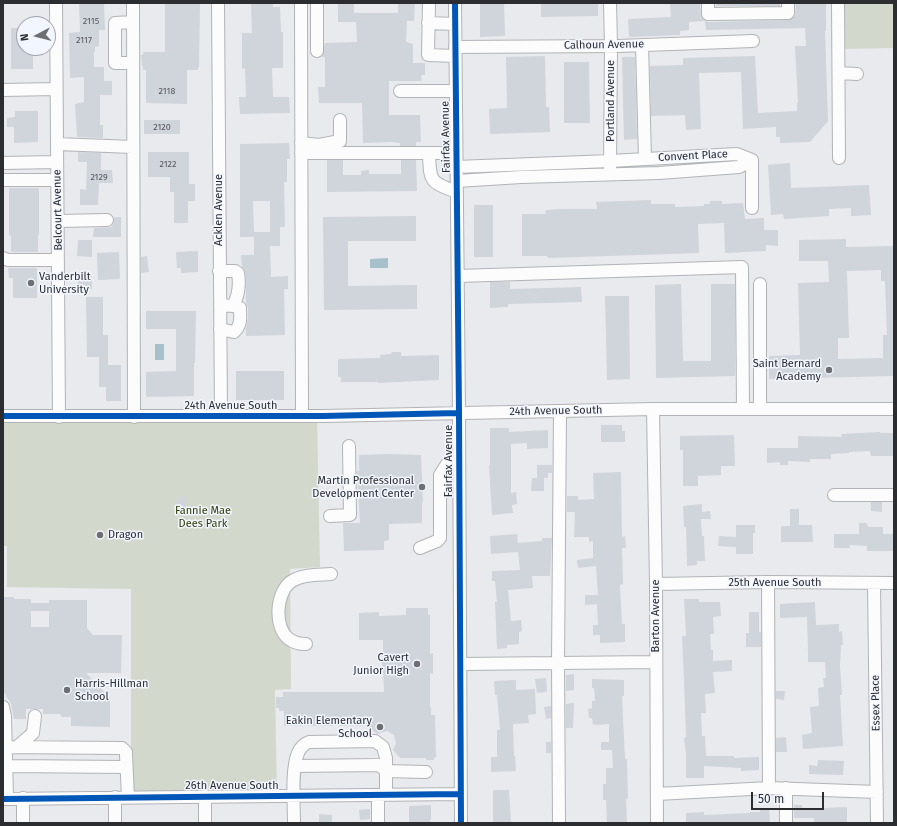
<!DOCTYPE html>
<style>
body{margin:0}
#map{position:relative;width:897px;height:826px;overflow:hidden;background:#e8eaee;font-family:"Fira Sans",sans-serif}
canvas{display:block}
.frame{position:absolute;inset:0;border:4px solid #2b2d30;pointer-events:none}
.north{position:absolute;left:16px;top:16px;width:40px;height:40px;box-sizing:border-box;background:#f2f6ff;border:1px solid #a2a6ac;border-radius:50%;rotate:263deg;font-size:11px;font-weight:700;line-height:16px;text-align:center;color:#2b2d30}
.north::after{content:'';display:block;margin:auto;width:14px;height:18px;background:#6d6f72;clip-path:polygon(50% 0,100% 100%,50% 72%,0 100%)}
.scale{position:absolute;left:751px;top:792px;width:73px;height:18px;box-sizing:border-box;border:2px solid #2b2d30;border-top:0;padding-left:5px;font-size:12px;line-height:14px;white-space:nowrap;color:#2b2d30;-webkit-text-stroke:3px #f2f6ff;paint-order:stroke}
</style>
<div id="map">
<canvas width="897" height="826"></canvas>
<div class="frame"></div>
<div class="north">N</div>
<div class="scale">50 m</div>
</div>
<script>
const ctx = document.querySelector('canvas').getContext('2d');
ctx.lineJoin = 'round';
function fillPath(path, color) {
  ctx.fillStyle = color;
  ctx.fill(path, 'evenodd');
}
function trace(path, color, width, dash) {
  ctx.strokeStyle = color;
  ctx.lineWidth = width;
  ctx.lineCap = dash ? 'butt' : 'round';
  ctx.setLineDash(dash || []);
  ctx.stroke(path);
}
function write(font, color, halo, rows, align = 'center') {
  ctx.font = font + ' "Fira Sans",sans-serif';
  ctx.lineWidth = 3;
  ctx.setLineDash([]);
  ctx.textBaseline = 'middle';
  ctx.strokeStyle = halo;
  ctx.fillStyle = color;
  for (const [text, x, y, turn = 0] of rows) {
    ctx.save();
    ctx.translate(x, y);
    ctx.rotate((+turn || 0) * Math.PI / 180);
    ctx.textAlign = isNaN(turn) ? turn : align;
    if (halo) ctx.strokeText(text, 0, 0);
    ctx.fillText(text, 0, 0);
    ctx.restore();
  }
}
const green = new Path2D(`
 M844,3H894V48L844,49Z
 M3,416H317L320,567L290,569L291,689L275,690L277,796L131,797V589L7,587V546H3Z`);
const water = new Path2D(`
 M388,258V268H370V259Z
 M155,344H164V360H155Z`);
const building = new Path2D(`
 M79,3H104L105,30H99V46L95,47V52H94V67H104V81H112V95H100V125H103V138L77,137L75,104L84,102V77L70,78L69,33L80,32Z
 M165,3H200L199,67H198V70H187V104L146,103V70H143V66H142L141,55H143V52H165Z
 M251,3H273V7H280L281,32H283V68H272L273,97H289L290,113L240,114L239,97H246L245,68L242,69V33H252Z
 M338,3H354V13H398V3H415L414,21H407L406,42L413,44V63H425V75H421L422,81H389V115H420L421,142H416V146H400V143L392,142L363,143L362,103H319L318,87H325V57H322V56L325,43L357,42L356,22H338Z
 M480,3H504L505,36L480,37Z
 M541,3H598V16L541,17Z
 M670,3H700L701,17L704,20L708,22L788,20L795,16L796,3H826V31H825L828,121L810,142L780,143V137H776V127L743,129L741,72L699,73L701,129L686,130L685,115L651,116L650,66L683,65V58L755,56L758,113L797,111V103L798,102L795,46H806L805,28L706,30L705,21L689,22V30L680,31V35L629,37L628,19L671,17Z
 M716,3H780V6H716Z
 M11,28H24V48H33V69H11Z
 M545,56L546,107H549L550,132L490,134L489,109L507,108L506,57Z
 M622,57H635L637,139L624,140Z
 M564,62H589L590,123H564Z
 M15,111H38V142L14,143V127H7V118L15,117Z
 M144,120H180V134H144Z
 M289,143L290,159H287V182H284L285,227H280V246H270L271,277L288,276V289H284L285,335L246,336V329L248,318V308L246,303V281L245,272L242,266L241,255H254V237H240V144ZM253,201H270V232H254Z
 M78,152L101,153V170H112L113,183H99L98,205H80V189L86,190L87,162H78Z
 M148,152H189V184H195V201H188V223H174V192H170V177H148Z
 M327,160H343V175H361V171L369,170V174H401V160H416L417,191L327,192Z
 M790,163L791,188L869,185L871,215L851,216V208L829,209V216L784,219L783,214L771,215L768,165Z
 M9,188H39V235H38V252H11V235L9,236Z
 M651,200V204H675V207L704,206V204H710V201H722V204L743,203L745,219L764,218V230H778V246L766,245V251L725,253L724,223L698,224L699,253L548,258L547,256H522V214H546L545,210L562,209H597L596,202Z
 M474,205H493V257H474Z
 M416,216V241H348V286L417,285V309L324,310L323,217Z
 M114,217H121V237H93L94,228L111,227L114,223Z
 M846,239V247L894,246V376L769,379V356L800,355L798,283L829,282L828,261H799V240ZM881,270V281H885L887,335H883V358L838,359V338H849L847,271Z
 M78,240H92V257L77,256Z
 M198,251V272L181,273V268H177L176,252Z
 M119,252L120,279L98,280L97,253Z
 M147,256L149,272L141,273V257Z
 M8,268H37V298H13V278H9Z
 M78,275H92V289H78Z
 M490,282H510V289L581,287L582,302L508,304V307L490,308Z
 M681,284L683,361H711V284H735V376L656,378L655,285Z
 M605,296H629L630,379L607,380Z
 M86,297H103V335H108V365H121V401H106V387H99V357H87Z
 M146,311H196L195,363H194V396L146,397V372L176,371V329H146Z
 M391,352H401V356L439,355V380L378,383V382H341V377H338V359L380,358V355L392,354Z
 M236,371H284V400H236Z
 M601,425H622V431H625V442H601Z
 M490,428H509V432L548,430V448L527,449V443L511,444V493L516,492L517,504L512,505L513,513L492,515L489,465H490Z
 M880,432V433H894V456H871L870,451L849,452V453L831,454V459H810V462L788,461V465H780V462L767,463V448H798V436L842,437L841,434Z
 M734,435L735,466H721V475L698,476V486H683V450H680V436Z
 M387,454L421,455L423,502H422V523L389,524V540L384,541V550L344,551L343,523H360L357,471H359V455Z
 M537,465H552V473H548V478H537Z
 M621,472L622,537L625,536L626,548H622L623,584L620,585L622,624H625V642L600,643V635H593V625H598L597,604L585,605V595H598L596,566L578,568L577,560L593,558V541L589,542V537H574L575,512H567V496H578V500L594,499L593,473Z
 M532,478H544V491H531Z
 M177,497H186V513H176Z
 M871,502H882V512L871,511Z
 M702,504V512L710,511L711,519H701L702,536H704L705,561H697V565L687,566L686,527H684L683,506Z
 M790,509H799V525H812L813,542H781V526H790Z
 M859,523H867L868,527H883V534H894V551H867V546L850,545V548H834V534H859Z
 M736,525H755V533H753V554H736V547L718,546L719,536L736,537Z
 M517,534L518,543L542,541V538H552L550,576H532L533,588L508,590L511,621L521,620L522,631L519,632V644L507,645V648L497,649L495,602H497L495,581H492V571L520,570L518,552L491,554L490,536Z
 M3,597H14V599H31V603H49V600H87V628L93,635H122L121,673H86L110,698V727L71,726V717H62L60,714H43V709H26V719H14L11,704L3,691ZM31,611H49V627H31Z
 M684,599H699V602H720L721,616L713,617L714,634H710L711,650H713V661L732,660V671L713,672L715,693L705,694L706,713H701L702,736H705L706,756H734V758L759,757V770L741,771V768L704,766V778H686V753L684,738L686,737L684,680L682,636H686Z
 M815,602L816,625L839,624V632L842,631L843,645H841L840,666L842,695H840L843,746L803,749L802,735L812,733L810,707L819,706L818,688L824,687L823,678H826L825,662H808V653L807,617L780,618V604Z
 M406,608H428V615H430V654L433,653V674L430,673V707H431V715H435L436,757L434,758V760H426V758H400L393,750L396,743L394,735L387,731L377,734L368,726H284V711H279V708H276V697H283V692H384L383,670H382V658H383V640H359V613L379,612V616L406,615Z
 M749,612H759V632H761V647H746V633H749Z
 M574,674V690L566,691V675Z
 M546,678L547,692L537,693L535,679Z
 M592,679L624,680V696H622L625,759H627L628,799H626L627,823H607L606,800H603V784H606V768H613L612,750H601V742H609V724L593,725L592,718H589L588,709L592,708V701H595L594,688H592Z
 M516,680V690L535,689L536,714L528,715L529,723L513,724L514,756H515L516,771L491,772V757H497V730H500L497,695H495L494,681Z
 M776,691H785L784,700L776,699Z
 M574,703L573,728H566V704Z
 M551,706V718L546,719L544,707Z
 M786,737L787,752H776V738Z
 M546,742H551V753H546Z
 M818,760L844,761L843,775L809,774V765L817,766Z
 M493,790H509L511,823H493Z
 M431,805V819H430V823H409V806Z
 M794,805H802V809L847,807V823H814V818H794Z
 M370,809V819L360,820L359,810Z
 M760,810H769L770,823H686V813L704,812V815L750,813V812H760Z
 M319,814L332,815V823H319Z`);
const minor = new Path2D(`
 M56,3L59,417
 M133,3L134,417
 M218,3L221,416
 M301,3L302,416
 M317,3V51
 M429,3L428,55L455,56
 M455,3L459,413L461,823
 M708,3V14L788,13V3
 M838,3L839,158
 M428,23L455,24
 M642,45L645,159
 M455,47L618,46L753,41
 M133,63H115V23L133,22
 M839,73L857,74
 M3,90L56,89
 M400,91H456
 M301,143L319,145L340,141V120
 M57,144L133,147
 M301,153H456
 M429,153C430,181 429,182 457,192
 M3,163L57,162
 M456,167L610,161L737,154L752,160
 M610,168L611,46L610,3
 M3,180H57
 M457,181L521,177L659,173L739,167L752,160
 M752,208V160
 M58,221L107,220
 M3,258L8,260H58
 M219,271H235L238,273C240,285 239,295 233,306
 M458,276L742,267L743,409
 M220,305L233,306L240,308C240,317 242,325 234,332L220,329
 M653,409L656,584L657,823
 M760,409V284
 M3,416H323L653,409H894
 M834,495H894
 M330,516L350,515L349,446
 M420,548L437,541L440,538V475L447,464L459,462
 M768,582L769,788
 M874,583L877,823
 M656,584L768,582L894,583
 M306,644C300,644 294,643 289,639C273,627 276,591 292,581C303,574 318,575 331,574
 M461,664L656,662
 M3,707L5,716L7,798
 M6,747L122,748L126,752V755L128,797
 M17,747L33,733L35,716
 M6,766L126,767
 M295,766L379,765L386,771L426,772
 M786,788V823
 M657,794L769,788L877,792
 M23,798V823
 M3,799L460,794
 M115,823V797
 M205,823V796
 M294,823C294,805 291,769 298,753C300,748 304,744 309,742L375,741L383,747L386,758V795
 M378,823V795
 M559,823L558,663L560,412`);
const cycleway = new Path2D(`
 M455,3L459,413L461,823
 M3,416H323L459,413
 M3,799L460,794`);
const markers = [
 [31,283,4,"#6d6f72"],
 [829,370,4,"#6d6f72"],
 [422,487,4,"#6d6f72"],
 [100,535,4,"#6d6f72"],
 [417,664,4,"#6d6f72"],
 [67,690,4,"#6d6f72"],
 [380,727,4,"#6d6f72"]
];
const numberNames = [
 ["2115",91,21],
 ["2117",84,40],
 ["2118",167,91],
 ["2120",162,127],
 ["2122",168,164],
 ["2129",99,177]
];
const streetNames = [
 ["Calhoun Avenue",604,45,-1],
 ["Portland Avenue",611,101,-90],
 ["Fairfax Avenue",446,137,-91],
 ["Convent Place",693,156,-3],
 ["Belcourt Avenue",58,210,-91],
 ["Acklen Avenue",219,210,-90],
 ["24th Avenue South",231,406],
 ["24th Avenue South",556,411,-1],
 ["Fairfax Avenue",449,461,-90],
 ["25th Avenue South",775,583],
 ["Barton Avenue",656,616,-90],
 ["Essex Place",876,703,-91],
 ["26th Avenue South",232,786]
];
const poiNames = [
 ["Vanderbilt",39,277,"left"],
 ["University",39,290,"left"],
 ["Saint Bernard",821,364],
 ["Academy",821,377],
 ["Martin Professional",414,481],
 ["Development Center",414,494],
 ["Dragon",108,535,"left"],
 ["Cavert",409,658],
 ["Junior High",409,671],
 ["Harris-Hillman",75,684,"left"],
 ["School",75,697,"left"],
 ["Eakin Elementary",372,721],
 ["School",372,734]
];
const parkNames = [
 ["Fannie Mae",203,511],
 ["Dees Park",203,524]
];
fillPath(green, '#d3d8cc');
fillPath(water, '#a6c0cc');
fillPath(building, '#d0d4db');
trace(minor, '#b2b3b6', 14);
trace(minor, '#fcfcfc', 12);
trace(cycleway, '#0057b8', 6);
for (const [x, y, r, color] of markers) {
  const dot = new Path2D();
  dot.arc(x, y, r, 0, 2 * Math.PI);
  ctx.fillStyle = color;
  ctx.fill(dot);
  trace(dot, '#f2f6ff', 1.5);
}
write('9px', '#56585c', null, numberNames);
write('11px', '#2b2d30', '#f2f6ff', streetNames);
write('11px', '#2b2d30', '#f2f6ff', poiNames, 'right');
write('11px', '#313d06', '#f2f6ff', parkNames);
</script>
